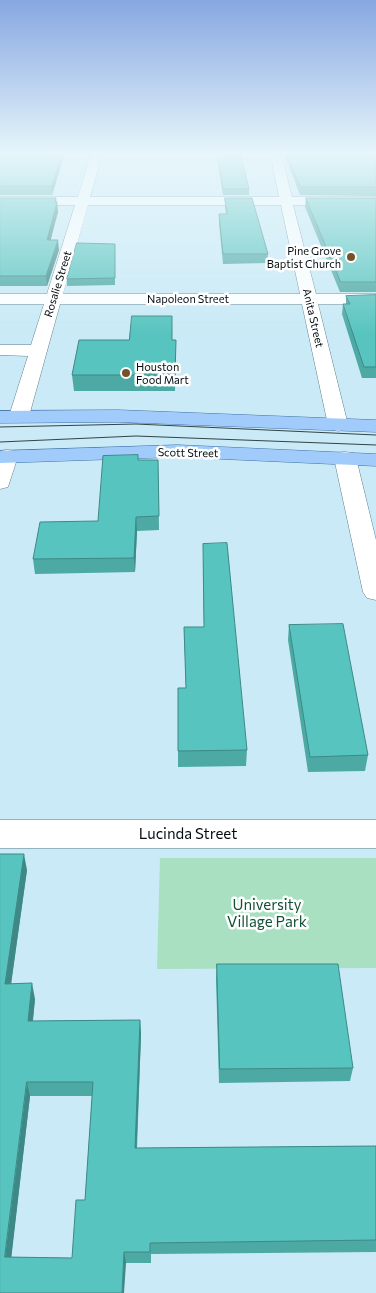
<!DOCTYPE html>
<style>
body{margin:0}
canvas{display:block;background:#c9eaf6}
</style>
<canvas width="376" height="1293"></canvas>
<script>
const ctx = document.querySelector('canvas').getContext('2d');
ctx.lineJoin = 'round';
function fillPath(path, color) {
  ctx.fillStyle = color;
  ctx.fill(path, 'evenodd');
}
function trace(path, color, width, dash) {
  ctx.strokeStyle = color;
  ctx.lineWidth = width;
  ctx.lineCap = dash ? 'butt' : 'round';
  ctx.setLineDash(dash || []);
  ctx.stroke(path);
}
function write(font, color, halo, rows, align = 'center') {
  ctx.font = font + ' Commissioner,sans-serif';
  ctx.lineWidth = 5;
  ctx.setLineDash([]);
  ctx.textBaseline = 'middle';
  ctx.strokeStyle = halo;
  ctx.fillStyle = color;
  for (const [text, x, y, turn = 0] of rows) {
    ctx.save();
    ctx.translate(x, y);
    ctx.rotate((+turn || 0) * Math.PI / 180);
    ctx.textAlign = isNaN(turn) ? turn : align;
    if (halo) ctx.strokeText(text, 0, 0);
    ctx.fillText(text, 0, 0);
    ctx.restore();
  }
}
const green = new Path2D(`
 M160,858H376V968L157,969Z`);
const minor = new Path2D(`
 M91,153H103L90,197H279L270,153H281L292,197H376V205H293L316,294H376V304H318L348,425L345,429L338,431L331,429L328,425L302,304H60L29,416L26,420H12L9,416L28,356L0,355V345H31L44,304H0V294H47L75,205H0V197H78ZM88,205H281L300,294H63Z
 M7,450L15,451L18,456L8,487L0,489V451Z
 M345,452L353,453L356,458L376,540V600L367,598L363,592L334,458L337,453Z
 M0,820H376V848H0Z`);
const major = new Path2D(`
 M118,410L376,420V432L118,422L0,423V411Z
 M178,445L376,454V466L178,457L0,463V451Z`);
const tram = new Path2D(`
 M0,427L136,424L376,435
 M0,442L136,436L376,445`);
const wall = new Path2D(`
 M0,153H65L52,195H0Z
 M286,153H376V196L300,195L286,159Z
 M218,158L249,189V195H223L218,164Z
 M0,198L57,202L58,212L50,240L59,250L47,286H0Z
 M225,198L268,254L267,263L223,264L219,223V214H226L225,207Z
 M306,198H376V292H340L305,207Z
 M115,251V285L67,286V279Z
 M376,295V378H362L342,314L343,304H346V296Z
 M172,340L176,355L175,391H74L72,375Z
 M138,460H158L159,530L137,531L135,572L35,574L33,559L98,521Z
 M203,559L247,750L246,766L178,767V688H186L184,627H204Z
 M289,625L368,755L365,771L308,772L288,640Z
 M0,854L27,870L11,983L35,999L33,1021L140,1020L141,1035L137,1148L376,1146V1252L151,1254V1263H126L0,1293ZM30,1096H92L85,1200L72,1258L11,1257Z
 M217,964L353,1068L350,1081L219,1083L216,979Z`);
const shadedWall = new Path2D(`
 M62,153H65L52,195V186Z
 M56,198L57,205V202L58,212L48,250L47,240Z
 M58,240L59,250L47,286L46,276Z
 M136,517L137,531L135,572L134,558Z
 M24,854L27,870L9,999L5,984Z
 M32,983L35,999L31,1036L28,1021Z
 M140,1020L141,1035L136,1162L135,1148Z
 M27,1082L30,1096L10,1269L5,1257Z
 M124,1252L126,1263L124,1293H122Z`);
const building = new Path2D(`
 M0,153H62L52,186H0Z
 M240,153L249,189H223L218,158Z
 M286,153H376V187H301Z
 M0,198H56L55,202H57L47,240H58L46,276H0Z
 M225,198H252L268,254H223L219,214H227Z
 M306,198H376V282H341Z
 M77,243L115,244V278L67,279Z
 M376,295V367H364L343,304H350L346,296Z
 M132,316H172V340H176L175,375H72L79,340H129Z
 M138,455V460H158L159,516L136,517L134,558L33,559L40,522L98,521L103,456Z
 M227,543L247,750L178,751V688H186L184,627H204L203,544Z
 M343,624L368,755L310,757L289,625Z
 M0,854H24L5,984L32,983L28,1021L140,1020L135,1148L376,1146V1240L150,1243V1252H124L122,1293H0ZM27,1082H93L85,1200H76L72,1258L5,1257Z
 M217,964H338L353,1068L220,1069Z`);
const markers = [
 [351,257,5,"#74522a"],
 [126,373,5,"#74522a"]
];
const farPoinames = [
 ["Pine Grove",341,251],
 ["Baptist Church",341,264],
 ["Houston",136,367,"left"],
 ["Food Mart",136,380,"left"]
];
const farStreetnames = [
 ["Rosalie Street",58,284,-73],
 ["Napoleon Street",188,299],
 ["Anita Street",313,318,77],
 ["Scott Street",188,453,1]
];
const nearStreetnames = [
 ["Lucinda Street",188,834]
];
const nearParknames = [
 ["University",267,905],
 ["Village Park",267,922]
];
fillPath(green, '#a9e0c2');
trace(minor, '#607f8a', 1);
trace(major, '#4072a8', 1);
fillPath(minor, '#fff');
fillPath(major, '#a0cbfb');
trace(tram, '#334348', 1);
fillPath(wall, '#4ca9a4');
fillPath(shadedWall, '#3e8986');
fillPath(building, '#58c4bf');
trace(building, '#3e8986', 1);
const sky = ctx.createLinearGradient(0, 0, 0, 334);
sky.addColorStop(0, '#86a7e1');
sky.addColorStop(0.46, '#e7f6fb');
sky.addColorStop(1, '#e7f6fb00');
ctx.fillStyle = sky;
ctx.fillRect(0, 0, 376, 334);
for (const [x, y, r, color] of markers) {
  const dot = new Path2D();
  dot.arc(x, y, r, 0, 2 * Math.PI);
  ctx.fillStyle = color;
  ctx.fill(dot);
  trace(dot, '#fff', 2);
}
write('11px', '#030d11', '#fff', farPoinames, 'right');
write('11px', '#030d11', '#fff', farStreetnames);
write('15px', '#030d11', '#fff', nearStreetnames);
write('15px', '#125136', '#fff', nearParknames);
</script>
